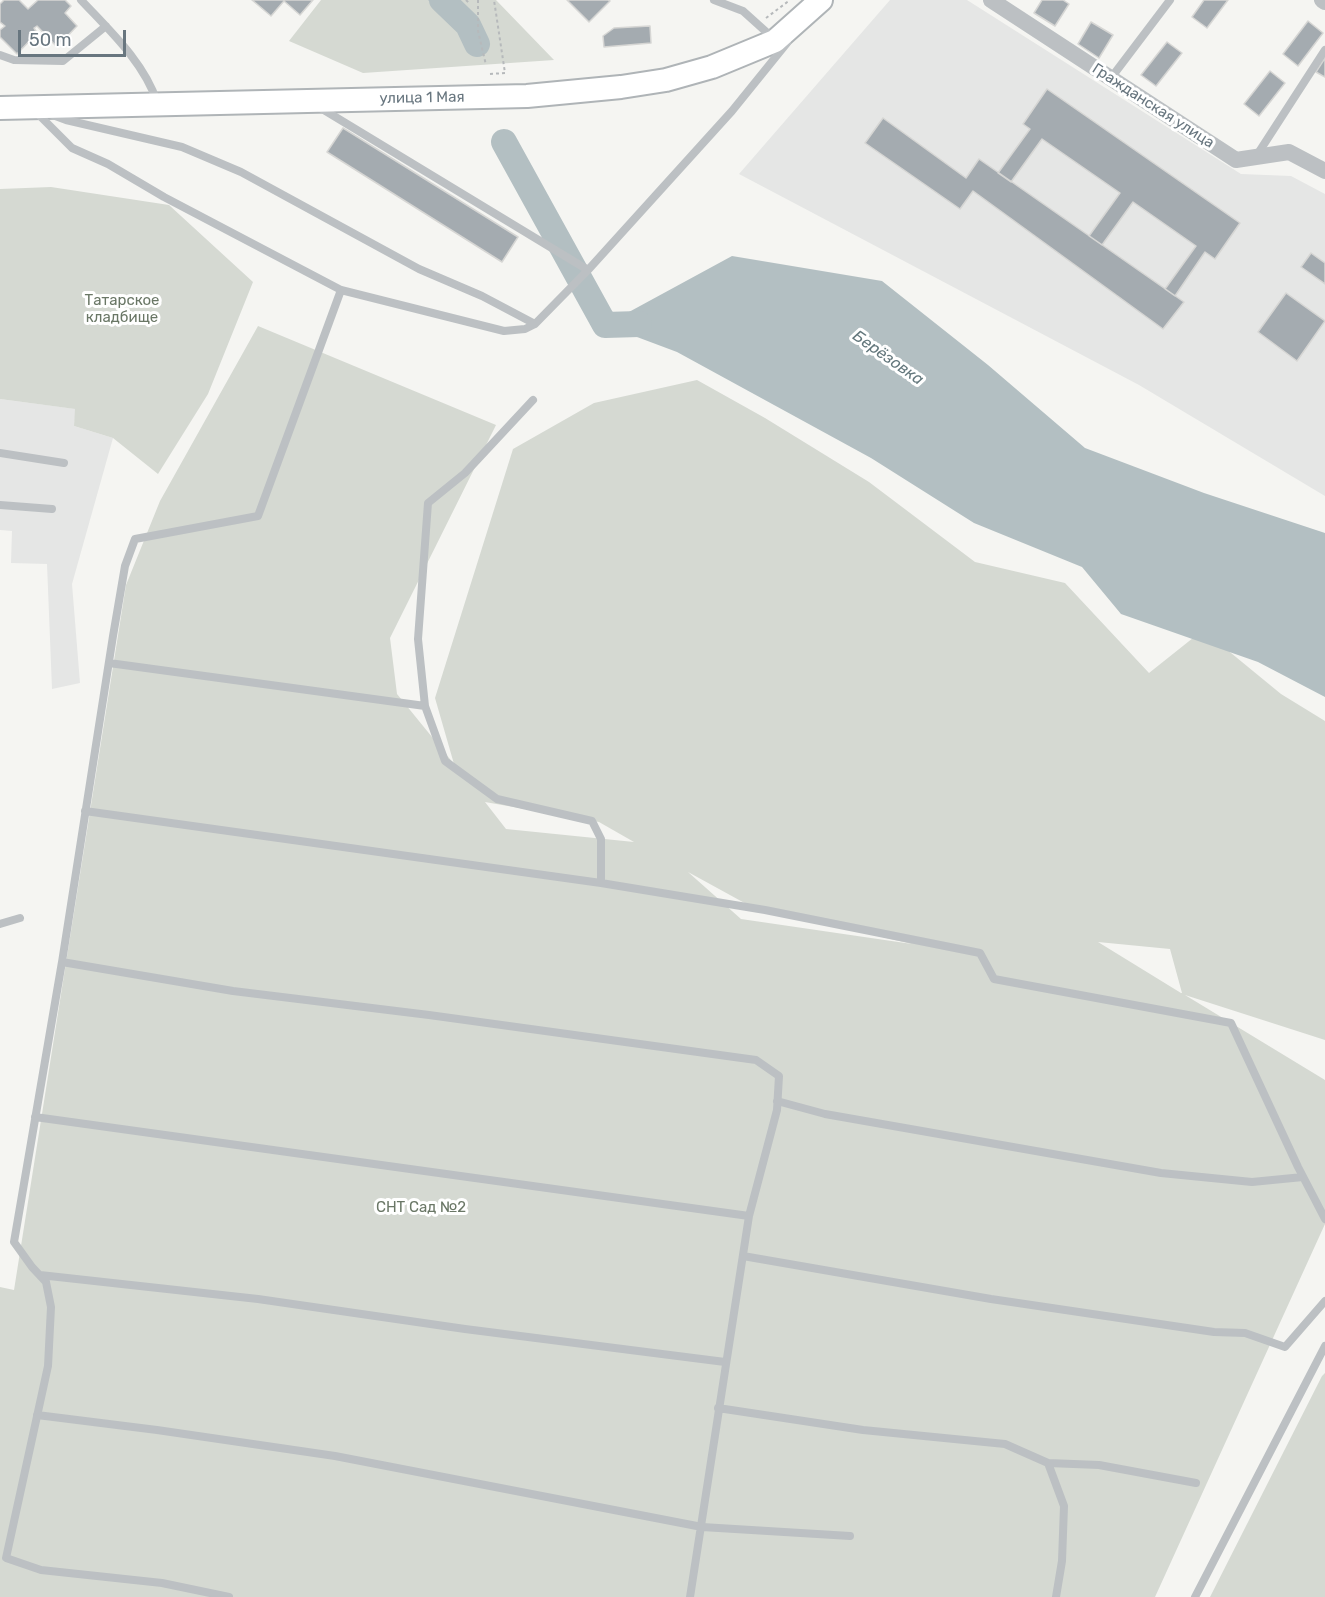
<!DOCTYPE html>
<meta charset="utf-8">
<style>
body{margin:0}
#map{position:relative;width:1325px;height:1597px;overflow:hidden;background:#f5f5f2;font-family:Rubik,sans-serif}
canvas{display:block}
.scale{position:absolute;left:18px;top:30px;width:108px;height:27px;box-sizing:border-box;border:3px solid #68767f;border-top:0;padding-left:8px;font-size:18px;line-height:21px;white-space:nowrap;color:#68767f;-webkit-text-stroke:4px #fff;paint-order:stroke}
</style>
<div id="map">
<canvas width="1325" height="1597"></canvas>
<div class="scale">50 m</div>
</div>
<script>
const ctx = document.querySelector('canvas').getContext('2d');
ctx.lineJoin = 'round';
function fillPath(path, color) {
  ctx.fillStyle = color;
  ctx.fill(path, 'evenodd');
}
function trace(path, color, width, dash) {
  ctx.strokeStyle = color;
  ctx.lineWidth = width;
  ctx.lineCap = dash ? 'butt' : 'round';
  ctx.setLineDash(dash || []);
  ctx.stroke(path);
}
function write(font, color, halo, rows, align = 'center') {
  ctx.font = font + ' Rubik,sans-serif';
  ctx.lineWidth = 6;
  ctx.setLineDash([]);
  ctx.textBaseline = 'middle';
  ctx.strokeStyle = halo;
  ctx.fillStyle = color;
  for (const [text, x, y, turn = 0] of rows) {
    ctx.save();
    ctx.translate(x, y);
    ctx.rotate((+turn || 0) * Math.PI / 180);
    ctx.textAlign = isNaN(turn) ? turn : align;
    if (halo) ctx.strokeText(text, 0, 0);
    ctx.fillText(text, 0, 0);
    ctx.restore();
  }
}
const built = new Path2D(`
 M890,0H967L1241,174L1291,176L1325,194V496L1139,385L739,174Z
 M0,399L76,409L74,426L113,438L72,584L80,683L52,689L47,564L11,563L12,531L0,530Z`);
const green = new Path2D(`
 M321,0H496L554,60L363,73L289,41Z
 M51,187L169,205L253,282L208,394L158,474L113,438L74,426L75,409L0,399V189Z
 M258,326L496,425L390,638L397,694L454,764L435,698L513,449L594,403L697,380L765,418L869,482L975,562L1065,583L1149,673L1203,630L1281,694L1325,721V1040L1185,995L1325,1080V1224L1155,1597H0V1287L14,1290L126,585L160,501ZM485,802L599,822L634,842L506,829ZM688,872L750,906L912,944L741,919ZM1098,942L1170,949L1182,993H1181Z
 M1325,1373V1597H1210L1322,1376Z`);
const water = new Path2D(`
 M428,0H460L475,16L468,25L458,27Z
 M732,256L882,281L988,365L1085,448L1204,493L1325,533V697L1258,662L1121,614L1082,567L974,523L871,458L677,352L605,325Z`);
const river = new Path2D(`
 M442,0L468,25L477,44
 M504,142L605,325L639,324`);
const building = new Path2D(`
 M4,0H19L28,9L38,0H65L71,6L65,13L77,26L57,47L37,26L34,28L37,33L17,54L0,37V30L5,26L0,22V4Z
 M252,0H313L300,15L284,1L271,16Z
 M567,0H608L610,1L589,22Z
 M1042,0H1063L1069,4L1055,26L1034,13Z
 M1204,0H1228L1207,28L1192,17Z
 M1308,21L1323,33L1298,66L1283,54Z
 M1091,22L1113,35L1099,58L1078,44Z
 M650,26L651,43L604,47L603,36L614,28Z
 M1167,42L1182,53L1156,86L1141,75Z
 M1325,58V77L1316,72Z
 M1270,71L1285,83L1259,116L1244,104Z
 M1047,89L1240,223L1215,259L1205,252L1175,296L1165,289L1196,246L1133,202L1102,245L1089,236L1120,193L1042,139L1011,182L998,173L1030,129L1023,124Z
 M883,118L966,178L979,159L1184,302L1163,329L973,191L960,209L865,143Z
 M343,128L518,237L502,262L327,152Z
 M1311,253L1325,263V284L1301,267Z
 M1286,293L1325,321L1297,361L1258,332Z`);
const path = new Path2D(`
 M466,0L470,4
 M478,0V31L486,65
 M766,18L790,0
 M490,74L505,73L494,0`);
const lane = new Path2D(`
 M81,0C109,30 144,62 157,102
 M714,0L743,11L773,38
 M0,55L14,60L63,61L106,26
 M1111,78L1170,0
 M35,111L72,148L108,164L164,197L341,290L504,331L525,329L535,324L588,270L319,107
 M50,114L66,120L182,147L241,172L419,269L482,296L535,324
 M1257,155L1325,50
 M588,270L732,111L787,43
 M0,453L64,463
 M0,505L52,509
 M109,663L425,706L445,761L497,799L592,821L601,839V883L765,910L980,953L994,979L1231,1023L1298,1167L1325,1219
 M425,706L418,639L428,503L465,473L533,400
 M85,811L601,883
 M0,924L20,918
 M62,962L113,636L125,566L135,539L258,516L341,290
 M777,1101L825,1114L1161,1173L1252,1182L1303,1177
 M35,1117L749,1216
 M743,1256L991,1299L1214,1332L1245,1333L1285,1347L1325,1301
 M40,1275L258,1299L465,1329L725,1362
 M718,1408L863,1430L1005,1444L1048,1463L1064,1506L1062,1561L1056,1597
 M37,1415L157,1430L335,1456L702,1527L850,1536
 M1048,1463L1099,1465L1196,1483
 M229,1597L162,1583L41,1570L6,1558L48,1366L51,1307L46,1282L32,1267L14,1242L62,962L233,991L429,1015L756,1060L779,1076L777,1110L749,1216L690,1597
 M1195,1597L1325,1346`);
const street = new Path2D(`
 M991,0L1236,160L1289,152L1325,171
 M1322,0L1325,2`);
const secondary = new Path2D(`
 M0,108L527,96L621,87L666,80L712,67L775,41L821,0`);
const streetNames = [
 ["улица 1 Мая",422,98,-1],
 ["Гражданская улица",1153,106,33]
];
const parkNames = [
 ["Татарское",122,301],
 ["кладбище",122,318],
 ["СНТ Сад №2",421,1208]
];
const waterNames = [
 ["Берёзовка",888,358,35]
];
fillPath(built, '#e5e6e5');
fillPath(green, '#d5d9d2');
fillPath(water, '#b3bfc2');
trace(river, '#b3bfc2', 26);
fillPath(building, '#a4abb0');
trace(building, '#d6d6d4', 1.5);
trace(secondary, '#afb4b7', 26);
trace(path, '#b6b9bb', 2, [3, 3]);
trace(lane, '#bcc0c3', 8);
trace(street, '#bcc0c3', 16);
trace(secondary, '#fff', 22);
write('15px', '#68767f', '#fff', streetNames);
write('15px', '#6a7766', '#fff', parkNames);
write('italic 16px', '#63777c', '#fff', waterNames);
</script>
